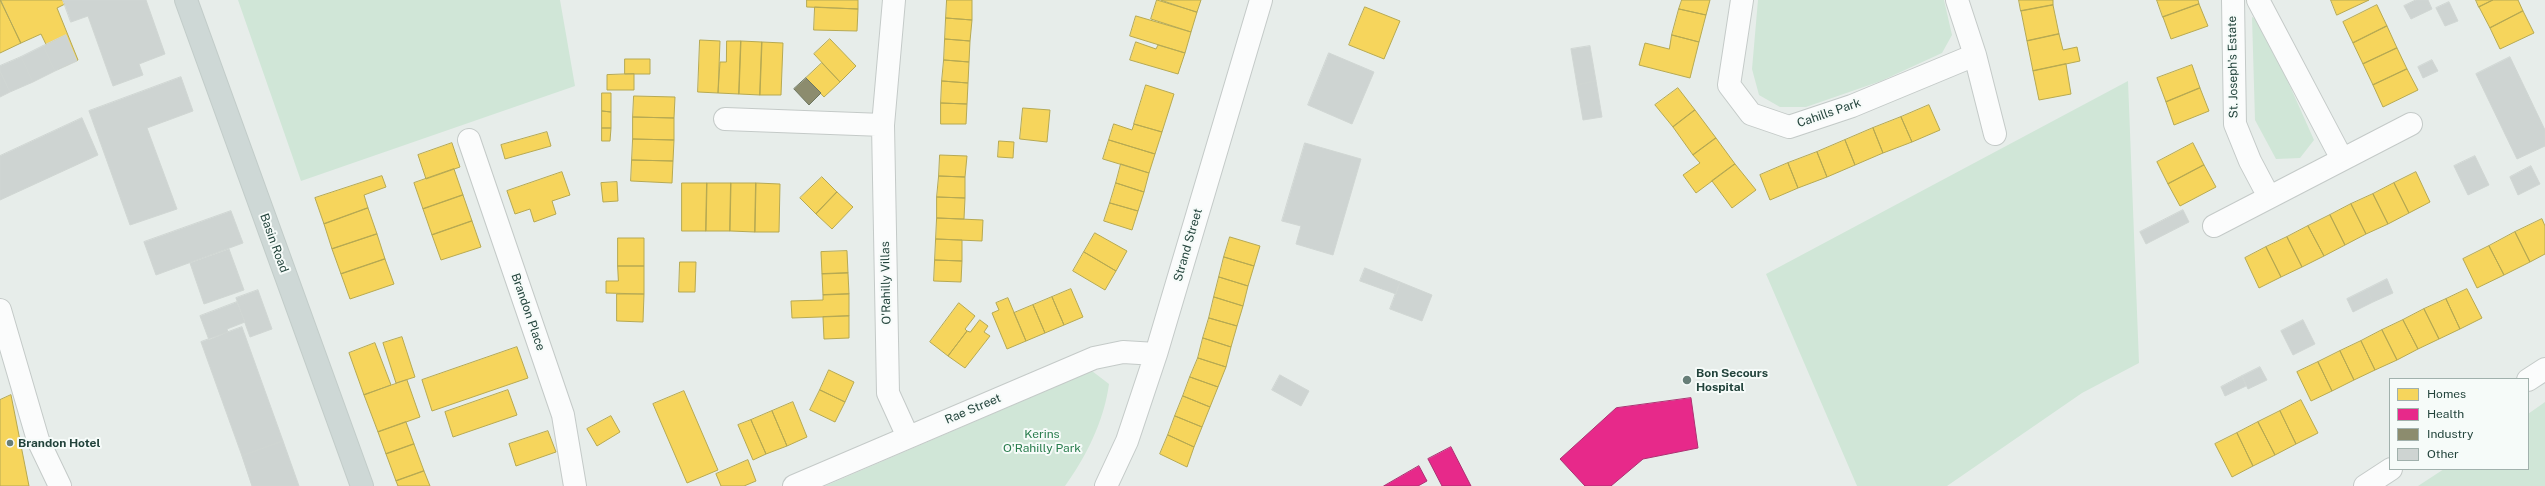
<!DOCTYPE html>
<style>
body{margin:0}
#map{position:relative;width:2545px;height:486px;overflow:hidden;background:#e7edea;font-family:"Public Sans",sans-serif}
canvas{display:block}
.legend{position:absolute;left:2389px;top:378px;width:140px;height:92px;box-sizing:border-box;background:#f6fbf9;border:1px solid #a1b1ad;margin:0;padding:5px 7px;list-style:none;font-size:12px;color:#22433b}
.legend li{display:flex;align-items:center;gap:8px;height:20px}
.legend b{width:20px;border:1px solid #a1b1ad}
</style>
<div id="map">
<canvas width="2545" height="486"></canvas>
<ul class="legend">
<li><b style="height:11px;background:#f6d55c"></b>Homes</li>
<li><b style="height:11px;background:#e7298a"></b>Health</li>
<li><b style="height:11px;background:#8c8c6e"></b>Industry</li>
<li><b style="height:11px;background:#ced4d2"></b>Other</li>
</ul>
</div>
<script>
const ctx = document.querySelector('canvas').getContext('2d');
ctx.lineJoin = 'round';
function fillPath(path, color) {
  ctx.fillStyle = color;
  ctx.fill(path, 'evenodd');
}
function trace(path, color, width, dash) {
  ctx.strokeStyle = color;
  ctx.lineWidth = width;
  ctx.lineCap = dash ? 'butt' : 'round';
  ctx.setLineDash(dash || []);
  ctx.stroke(path);
}
function write(font, color, halo, rows, align = 'center') {
  ctx.font = font + ' "Public Sans",sans-serif';
  ctx.lineWidth = 4;
  ctx.setLineDash([]);
  ctx.textBaseline = 'middle';
  ctx.strokeStyle = halo;
  ctx.fillStyle = color;
  for (const [text, x, y, turn = 0] of rows) {
    ctx.save();
    ctx.translate(x, y);
    ctx.rotate((+turn || 0) * Math.PI / 180);
    ctx.textAlign = isNaN(turn) ? turn : align;
    if (halo) ctx.strokeText(text, 0, 0);
    ctx.fillText(text, 0, 0);
    ctx.restore();
  }
}
const green = new Path2D(`
 M238,0H560L575,86L301,181Z
 M1758,0H1944L1952,35L1942,53L1881,81L1806,107H1780L1759,95L1752,69Z
 M2252,17L2261,21L2314,140L2300,158L2276,159L2255,120Z
 M2128,81L2139,363L2082,393L1947,486H1857L1766,274Z
 M1092,371L1109,384C1104,421 1086,457 1065,486H825Z
 M2545,402V486H2418L2444,469H2528V414Z`);
const homes = new Path2D(`
 M0,0L21,43L0,53Z
 M1,0H63L65,4L57,8L78,60L58,69L41,34L21,43Z
 M807,0H858V9L807,7Z
 M947,0H972V20L946,18Z
 M1157,0L1197,12L1191,32L1151,19Z
 M1161,0H1201L1197,12Z
 M1682,0H1710L1706,15L1679,9Z
 M2019,0H2053V5L2021,11Z
 M2157,0H2198L2199,4L2163,17Z
 M2331,0H2369L2337,15Z
 M2476,0H2493L2479,7Z
 M2493,0H2518L2523,11L2490,28L2479,7Z
 M2199,4L2208,26L2171,39L2163,17Z
 M2053,5L2059,34L2027,41L2021,11Z
 M2377,5L2387,26L2353,43L2343,22Z
 M815,7L858,9L857,31L814,30Z
 M1365,7L1400,21L1384,59L1349,45Z
 M1679,9L1706,15L1699,42L1672,35Z
 M2523,11L2534,33L2500,49L2490,28Z
 M1136,16L1191,32L1185,53L1130,36Z
 M946,18L972,20L970,41L945,39Z
 M2387,26L2397,48L2363,64L2353,43Z
 M2059,34L2063,50L2077,47L2080,61L2033,71L2027,41Z
 M1672,35L1699,42L1690,78L1639,65L1645,43L1669,49Z
 M830,39L856,66L840,82L814,54Z
 M945,39L970,41L969,62L944,60Z
 M700,40L720,41L718,93L698,92Z
 M727,41H741L739,94L718,93L720,62H726Z
 M741,41L762,42L760,95L739,94Z
 M762,42L783,43L781,95H760Z
 M1136,42L1156,49L1158,45L1185,53L1178,74L1130,60Z
 M2397,48L2407,69L2373,85L2363,64Z
 M625,59H650V74H625Z
 M944,60L969,62L968,83L942,81Z
 M822,63L840,82L824,97L806,78Z
 M2066,64L2071,94L2039,100L2033,71Z
 M2192,65L2200,88L2166,102L2157,78Z
 M2407,69L2418,90L2383,107L2373,85Z
 M634,74V90H607V75Z
 M942,81L968,83L967,104L941,103Z
 M1146,85L1174,94L1162,132L1134,124Z
 M1678,88L1695,110L1673,127L1655,105Z
 M2200,88L2209,111L2174,125L2166,102Z
 M602,93H611V112L602,111Z
 M634,96L675,97L674,118L633,117Z
 M941,103L967,104L966,124H941Z
 M1929,105L1940,130L1912,142L1901,117Z
 M1023,108L1050,110L1047,142L1020,139Z
 M1695,110L1716,138L1693,155L1673,127Z
 M602,111L611,112V128H602Z
 M633,117L674,118V140L633,139Z
 M1901,117L1912,142L1883,153L1873,128Z
 M1114,124L1132,130L1134,124L1162,132L1155,154L1109,140Z
 M602,128H611L610,141H602Z
 M1873,128L1883,153L1855,165L1845,140Z
 M547,132L551,146L505,159L501,145Z
 M1716,138L1735,164L1696,193L1683,175L1700,163L1693,155Z
 M633,139L674,140L673,161L632,160Z
 M1109,140L1155,154L1149,173L1103,159Z
 M1845,140L1855,165L1827,177L1817,152Z
 M999,141L1014,142L1013,158L998,157Z
 M452,143L460,167L426,179L418,155Z
 M2193,143L2204,165L2168,184L2157,162Z
 M1817,152L1827,177L1798,188L1788,163Z
 M940,155L967,156L965,177L939,176Z
 M632,160L673,161L672,183L631,181Z
 M1788,163L1798,188L1770,200L1760,175Z
 M1121,164L1149,173L1144,192L1116,183Z
 M1735,164L1756,190L1732,208L1712,181Z
 M2204,165L2216,187L2180,206L2168,184Z
 M454,169L463,195L423,209L414,183Z
 M562,172L570,195L552,201L556,214L534,222L530,209L515,214L507,191Z
 M2416,172L2430,202L2409,213L2394,183Z
 M382,176L386,187L364,195L368,208L324,224L315,198Z
 M939,176L965,177V198L937,197Z
 M822,177L837,192L816,214L800,198Z
 M617,182L618,201L603,202L601,183Z
 M682,183H707L706,231H682Z
 M707,183H731L730,231H706Z
 M731,183H756L755,232L730,231Z
 M756,183L780,184L779,232H755Z
 M1116,183L1144,192L1138,211L1110,203Z
 M2394,183L2409,213L2388,224L2373,194Z
 M837,192L853,207L832,229L816,214Z
 M2373,194L2388,224L2366,234L2351,204Z
 M463,195L472,221L432,235L423,209Z
 M937,197L965,198L964,219L937,218Z
 M1110,203L1138,211L1132,230L1104,221Z
 M2351,204L2366,234L2345,245L2330,215Z
 M368,208L377,234L332,249L324,224Z
 M2330,215L2345,245L2324,256L2308,226Z
 M937,218L983,220L982,241L936,239Z
 M2542,219L2545,226V254L2530,262L2515,232Z
 M472,221L481,247L441,260L432,235Z
 M2308,226L2324,256L2302,267L2287,237Z
 M2515,232L2530,262L2504,275L2489,246Z
 M1095,233L1127,251L1116,271L1084,252Z
 M377,234L385,259L341,274L332,249Z
 M1230,237L1260,246L1254,266L1224,257Z
 M2287,237L2302,267L2281,277L2266,247Z
 M618,238H644V266H618Z
 M936,239L962,240V261L935,260Z
 M2489,246L2504,275L2477,288L2463,259Z
 M2266,247L2281,277L2259,288L2245,258Z
 M847,251L848,273L822,274L821,252Z
 M1084,252L1116,271L1105,290L1073,271Z
 M1224,257L1254,266L1248,286L1219,277Z
 M385,259L394,284L350,299L341,274Z
 M935,260L962,261L961,282L934,281Z
 M680,262H696L695,292H679Z
 M618,266H644V294L606,293V281H618Z
 M848,273L849,294L823,295L822,274Z
 M1219,277L1248,286L1243,306L1214,297Z
 M1071,289L1083,317L1064,325L1052,297Z
 M2467,289L2482,318L2460,329L2446,299Z
 M617,294H644L643,322L617,321Z
 M849,294V316L792,318L791,301L823,300V295Z
 M1052,297L1064,325L1045,333L1033,305Z
 M1214,297L1243,306L1237,326L1209,318Z
 M1008,298L1026,341L1007,349L992,313L999,310L996,303Z
 M2446,299L2460,329L2439,339L2424,309Z
 M959,303L975,316L965,329L967,331L948,356L930,342Z
 M1033,305L1045,333L1026,341L1014,313Z
 M2424,309L2439,339L2418,349L2403,320Z
 M849,316V338L824,339L823,317Z
 M1209,318L1237,326L1231,347L1203,338Z
 M980,320L988,326L984,332L990,336L965,368L948,356L967,331L970,332Z
 M2403,320L2418,349L2397,360L2382,330Z
 M2382,330L2397,360L2375,370L2361,341Z
 M402,337L415,377L396,383L383,343Z
 M1203,338L1231,347L1226,367L1198,358Z
 M2361,341L2375,370L2354,380L2340,351Z
 M375,343L391,385L364,395L349,353Z
 M517,347L528,378L432,411L422,380Z
 M2340,351L2354,380L2332,391L2318,362Z
 M1198,358L1226,367L1218,387L1190,377Z
 M2318,362L2332,391L2311,401L2297,372Z
 M829,370L854,382L845,402L820,390Z
 M1190,377L1218,387L1210,407L1183,396Z
 M407,380L420,417L378,432L364,395Z
 M508,390L517,415L453,437L445,412Z
 M820,390L845,402L835,422L810,410Z
 M684,391L718,470L687,483L653,404Z
 M11,395L29,486H0V400Z
 M1183,396L1210,407L1202,427L1175,416Z
 M2301,400L2318,433L2296,444L2280,411Z
 M793,402L807,437L787,446L772,411Z
 M772,411L787,446L766,454L751,420Z
 M2280,411L2296,444L2275,455L2258,422Z
 M611,416L620,432L597,446L587,429Z
 M1175,416L1202,427L1194,447L1168,435Z
 M751,420L766,454L753,460L738,425Z
 M406,422L414,444L386,454L378,432Z
 M2258,422L2275,455L2253,466L2237,433Z
 M548,431L556,452L516,466L509,444Z
 M2237,433L2253,466L2232,477L2215,444Z
 M1168,435L1194,447L1187,467L1160,454Z
 M414,444L424,471L396,481L386,454Z
 M748,460L756,481L744,486H721L716,474Z
 M424,471L430,486H398L396,481Z`);
const health = new Path2D(`
 M1691,398L1698,448L1643,459L1611,486H1585L1560,459L1616,408Z
 M1451,447L1471,486H1442L1428,459Z
 M1419,466L1427,481L1418,486H1384Z`);
const industry = new Path2D(`
 M806,78L821,93L809,105L794,89Z`);
const building = new Path2D(`
 M63,0H146L165,54L139,64L143,75L113,86L88,16L71,22Z
 M2416,0H2428L2432,9L2411,19L2404,6Z
 M2449,2L2458,21L2445,26L2436,8Z
 M66,35L77,61L55,71L43,46Z
 M43,46L55,71L33,82L21,57Z
 M1590,46L1596,81L1577,85L1571,49Z
 M1329,53L1374,72L1352,124L1308,105Z
 M21,57L33,82L10,92L0,71V66Z
 M2510,57L2545,130V146L2517,159L2476,74Z
 M2432,60L2438,71L2423,78L2418,67Z
 M0,71L10,92L0,97Z
 M181,77L193,111L147,128L177,209L130,225L89,111Z
 M1596,81L1602,117L1583,120L1577,85Z
 M82,118L98,155L0,200V156Z
 M1305,143L1361,159L1333,255L1296,244L1301,226L1282,221Z
 M2475,156L2489,185L2468,195L2454,166Z
 M2531,166L2540,184L2518,195L2510,177Z
 M2183,210L2189,222L2146,244L2140,232Z
 M231,211L243,243L156,275L144,242Z
 M229,249L244,290L204,304L190,263Z
 M1365,268L1400,282L1396,294L1360,281Z
 M2387,279L2393,293L2373,302L2367,289Z
 M1400,282L1432,295L1422,321L1390,309Z
 M2367,289L2373,302L2353,312L2347,299Z
 M258,290L272,329L250,337L236,298Z
 M237,302L245,322L227,329L228,332L209,340L200,316Z
 M2303,320L2315,344L2293,355L2281,331Z
 M242,327L283,441L242,456L201,342Z
 M2260,367L2267,380L2248,389L2242,376Z
 M1280,375L1309,391L1301,406L1272,390Z
 M2242,376L2246,386L2225,396L2221,387Z
 M283,441L299,486H252L242,456Z`);
const minor = new Path2D(`
 M894,0L883,125L888,393L908,437
 M1742,0L1729,85L1751,114L1789,127L1852,106L1975,55
 M1957,0L1975,55L1995,134
 M2233,0L2235,124L2250,161L2269,197
 M2258,0L2342,159
 M725,119L883,125
 M469,140L563,415L575,486
 M2214,226L2411,124
 M0,310L38,440L60,486
 M2528,380L2545,369
 M794,486L1094,358L1123,352L1156,354
 M1106,486L1127,441L1156,354L1261,0
 M2365,486L2391,469`);
const major = new Path2D(`
 M186,0L362,486`);
const markers = [
 [1687,380,5,"#677e78"],
 [10,443,4,"#677e78"]
];
const streetNames = [
 ["St. Joseph's Estate",2233,67,-91],
 ["Cahills Park",1829,113,-19],
 ["Basin Road",274,243,70],
 ["Strand Street",1188,245,-74],
 ["O'Rahilly Villas",886,283,-91],
 ["Brandon Place",528,312,71],
 ["Rae Street",973,409,-23]
];
const poiNames = [
 ["Bon Secours",1696,373],
 ["Hospital",1696,387],
 ["Brandon Hotel",18,443]
];
const parkNames = [
 ["Kerins",1042,434],
 ["O'Rahilly Park",1042,448]
];
fillPath(green, '#d0e6d7');
fillPath(homes, '#f6d55c');
trace(homes, '#b6a952', 1);
fillPath(health, '#e7298a');
trace(health, '#ac3172', 1);
fillPath(industry, '#8c8c6e');
trace(industry, '#6c765f', 1);
fillPath(building, '#ced4d2');
trace(building, '#d0d6d3', 1);
trace(minor, '#c4cac8', 24);
trace(major, '#c2ccc9', 24);
trace(minor, '#fbfcfc', 22);
trace(major, '#ced8d6', 22);
for (const [x, y, r, color] of markers) {
  const dot = new Path2D();
  dot.arc(x, y, r, 0, 2 * Math.PI);
  ctx.fillStyle = color;
  ctx.fill(dot);
  trace(dot, '#f6fbf9', 1.5);
}
write('12px', '#22433b', '#f6fbf9', streetNames);
write('bold 12px', '#22433b', '#f6fbf9', poiNames, 'left');
write('12px', '#297d4d', '#f6fbf9', parkNames);
</script>
